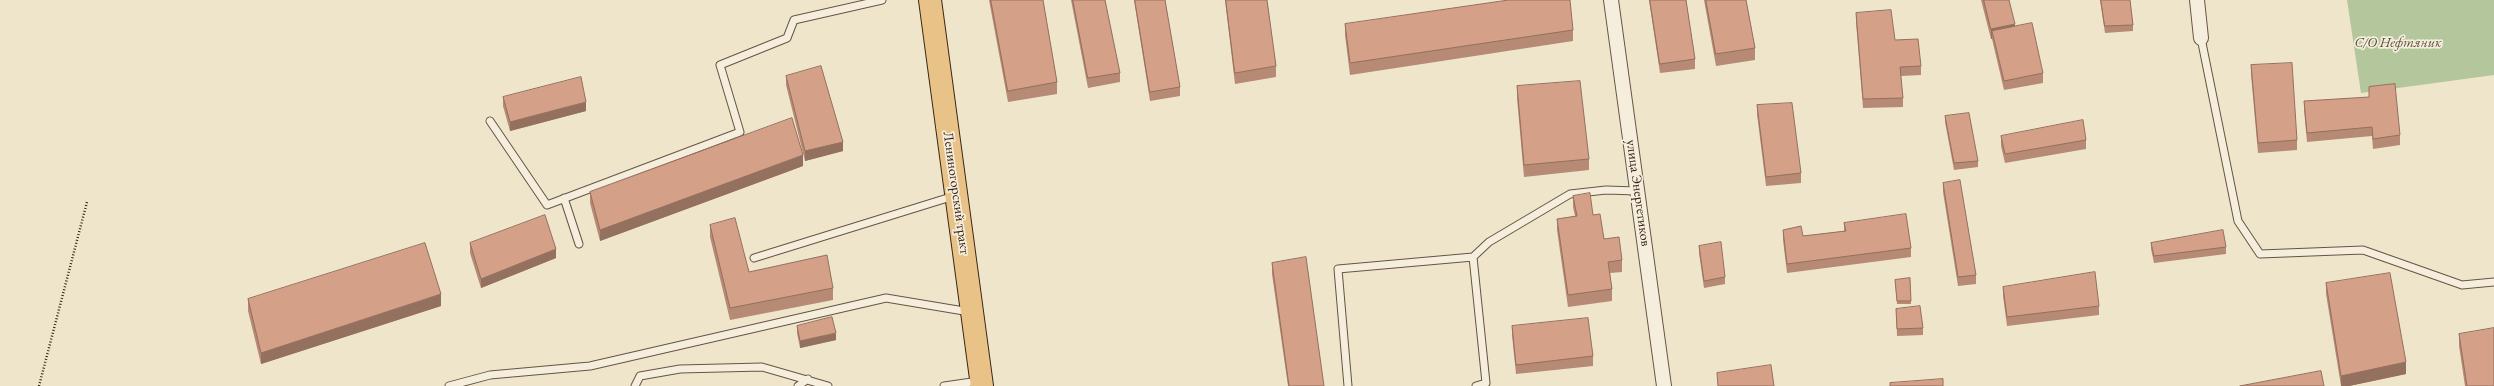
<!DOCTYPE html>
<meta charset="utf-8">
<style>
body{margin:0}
canvas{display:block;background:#efe5cb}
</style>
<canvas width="2494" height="386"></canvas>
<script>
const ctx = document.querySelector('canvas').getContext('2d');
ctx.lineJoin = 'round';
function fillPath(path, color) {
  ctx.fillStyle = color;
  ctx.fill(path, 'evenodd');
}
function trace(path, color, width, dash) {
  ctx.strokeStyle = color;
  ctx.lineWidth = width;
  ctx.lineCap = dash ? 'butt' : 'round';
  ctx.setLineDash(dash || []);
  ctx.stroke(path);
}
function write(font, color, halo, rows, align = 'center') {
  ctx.font = font + ' "EB Garamond",serif';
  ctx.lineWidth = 3.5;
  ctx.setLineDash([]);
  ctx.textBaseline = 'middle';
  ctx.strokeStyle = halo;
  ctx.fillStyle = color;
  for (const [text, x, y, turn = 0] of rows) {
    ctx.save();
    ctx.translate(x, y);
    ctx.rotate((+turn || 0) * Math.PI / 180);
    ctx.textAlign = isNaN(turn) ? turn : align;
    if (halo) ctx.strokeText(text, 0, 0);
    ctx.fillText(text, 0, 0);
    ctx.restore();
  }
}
const green = new Path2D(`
 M2347,0H2494V75L2361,93Z`);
const path = new Path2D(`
 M39,386L87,202`);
const service = new Path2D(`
 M2201,38L2238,221L2260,254L2363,250L2462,285L2494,282
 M490,121L547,205L740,132L720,65L787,38L794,20L882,0
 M564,198L579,244
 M1473,257L1486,383L1476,386
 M754,258L954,196
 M449,386L490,375L590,366L886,298L970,312
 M635,386L640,376L680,369L762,367L828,386
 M798,386L808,379
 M944,386L979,381
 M1348,386L1338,269L1473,257L1489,242L1570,194L1606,190L1637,191`);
const minor = new Path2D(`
 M1611,0L1664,386
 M2197,0L2201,38`);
const primary = new Path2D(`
 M930,0L982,386`);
const wall = new Path2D(`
 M989,0H1043L1057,82V94L1008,102Z
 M1071,0H1105L1120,73V82L1088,88Z
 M1134,0H1165L1180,87V96L1150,101Z
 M1225,0H1267L1276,66V77L1235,84Z
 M1649,0H1686L1695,59V69L1660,73Z
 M1704,0H1746L1755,48V60L1716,66Z
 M1981,0H2009L2015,27L2043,73V83L2004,90L1992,39H1991Z
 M2100,0H2130L2133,25V31L2105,33Z
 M1856,13L1895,40L1921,66V75L1901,76L1903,98V107L1863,108L1856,22Z
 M1345,24L1573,30V41L1350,75L1345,35Z
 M2251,65L2297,140V150L2258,153L2251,74Z
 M786,76L843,151L805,161L786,85Z
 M1517,86L1589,159V170L1524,177L1517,98Z
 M503,97L586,111L510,131L503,106Z
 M2304,101L2400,135V145L2373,149L2372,136L2307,142L2304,110Z
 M1757,105L1801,173V183L1766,186L1757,114Z
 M1945,116L1978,161V167L1954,170L1945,122Z
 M2001,136L2086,140V149L2005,163L2001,146Z
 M803,166L600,241L590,203V192Z
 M1943,183L1976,275V284L1958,286L1943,192Z
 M1573,196L1593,215L1604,239L1622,260V272L1610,273L1612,289V301L1568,307L1557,230V219L1575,216L1573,207Z
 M1844,223L1911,248V257L1787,273L1783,240V230L1803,236L1844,231Z
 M710,225L749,272L833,288V300L730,320L710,237Z
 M470,243L556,258L481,288L470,253Z
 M2151,243L2226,247V254L2154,263L2151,249Z
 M1699,246L1725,277V284L1704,288L1699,253Z
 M1272,263L1324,386H1288L1272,274Z
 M1910,278L1911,304H1897L1895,280Z
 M2326,283L2406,374L2349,386H2341L2326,294Z
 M2003,287L2099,306V315L2007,326L2003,296Z
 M248,299L441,306L261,364L248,311Z
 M1896,309L1923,328V335L1897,336Z
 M797,326L836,340L800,348L797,333Z
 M1512,326L1593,356V366L1516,374L1512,335Z
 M2459,334L2494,386H2465L2459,346Z`);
const shadedWall = new Path2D(`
 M2015,24V34L1992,31V39H1991V29Z
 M586,102V111L510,131V122Z
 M843,142V151L805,161V151Z
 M803,155V166L600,241V230Z
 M556,249V258L481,288V279Z
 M441,294V306L261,364V353Z
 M836,333V340L800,348V341Z
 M2406,362V374L2349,386H2341V376Z`);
const building = new Path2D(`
 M991,0H1043L1057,82L1008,91Z
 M1073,0H1105L1120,73L1088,78Z
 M1135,0H1165L1180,87L1150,92Z
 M1226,0H1267L1276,66L1235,73Z
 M1509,0H1570L1573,30L1350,63L1345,24Z
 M1650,0H1686L1695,59L1660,64Z
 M1706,0H1746L1755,48L1716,54Z
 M1984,0H2009L2015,24L1991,29Z
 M2101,0H2130L2133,25L2105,26Z
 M1891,10L1895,40L1918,39L1921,66L1900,67L1903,98L1863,99L1856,13Z
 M2032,23L2043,73L2004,81L1992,31Z
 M2292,63L2297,140L2258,143L2251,65Z
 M821,66L843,142L805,151L786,76Z
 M581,77L586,102L510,122L503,97Z
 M1580,81L1589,159L1524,165L1517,86Z
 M2395,84L2400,135L2373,139L2372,127L2307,133L2304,101L2369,97V87Z
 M1792,103L1801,173L1766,177L1757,105Z
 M1969,113L1978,161L1954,163L1945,116Z
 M792,118L803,155L600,230L590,192Z
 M2083,120L2086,140L2005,154L2001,136Z
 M1960,180L1976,275L1958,277L1943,183Z
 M1590,193L1593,215L1600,214L1604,239L1619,237L1622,260L1608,262L1612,289L1568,295L1557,219L1577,216L1573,196Z
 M1906,214L1911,248L1787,264L1783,230L1801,226L1803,236L1846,231L1844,223Z
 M545,215L556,249L481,279L470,243Z
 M735,218L749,272L827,255L833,288L730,308L710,225Z
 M2223,230L2226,247L2154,256L2151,243Z
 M1721,242L1725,277L1704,281L1699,246Z
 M425,243L441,294L261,353L248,299Z
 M1306,257L1324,386H1289L1272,263Z
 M2095,272L2099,306L2007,317L2003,287Z
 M2390,273L2406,362L2341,376L2326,283Z
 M1910,278L1911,301H1897L1895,280Z
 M1920,306L1923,328L1897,329L1896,309Z
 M832,317L836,333L800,341L797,326Z
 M1588,318L1593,356L1516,365L1512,326Z
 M2494,328V386H2467L2459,334Z
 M1771,365L1774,386H1718L1717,373Z
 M2321,371L2324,386H2240Z
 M1943,379V386H1890V383Z`);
const parkNames = [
 ["С/О Нефтяник",2398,43]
];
const streetNames = [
 ["Лениногорский тракт",956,193,82],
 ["улица Энергетиков",1638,193,82]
];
fillPath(green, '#b3c69c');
trace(service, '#675442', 9);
trace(minor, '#675442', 16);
trace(primary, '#3a2414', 24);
trace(path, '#3a2414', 2.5, [1, 2]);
trace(service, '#f5eedd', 7);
trace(minor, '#f5eedd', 14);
trace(primary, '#e8c286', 22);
fillPath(wall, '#b68a74');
fillPath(shadedWall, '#94705e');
fillPath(building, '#d4a087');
trace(building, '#94705e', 1);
write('italic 14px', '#584c36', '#f5eedd', parkNames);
write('14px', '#3a2414', '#f5eedd', streetNames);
</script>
